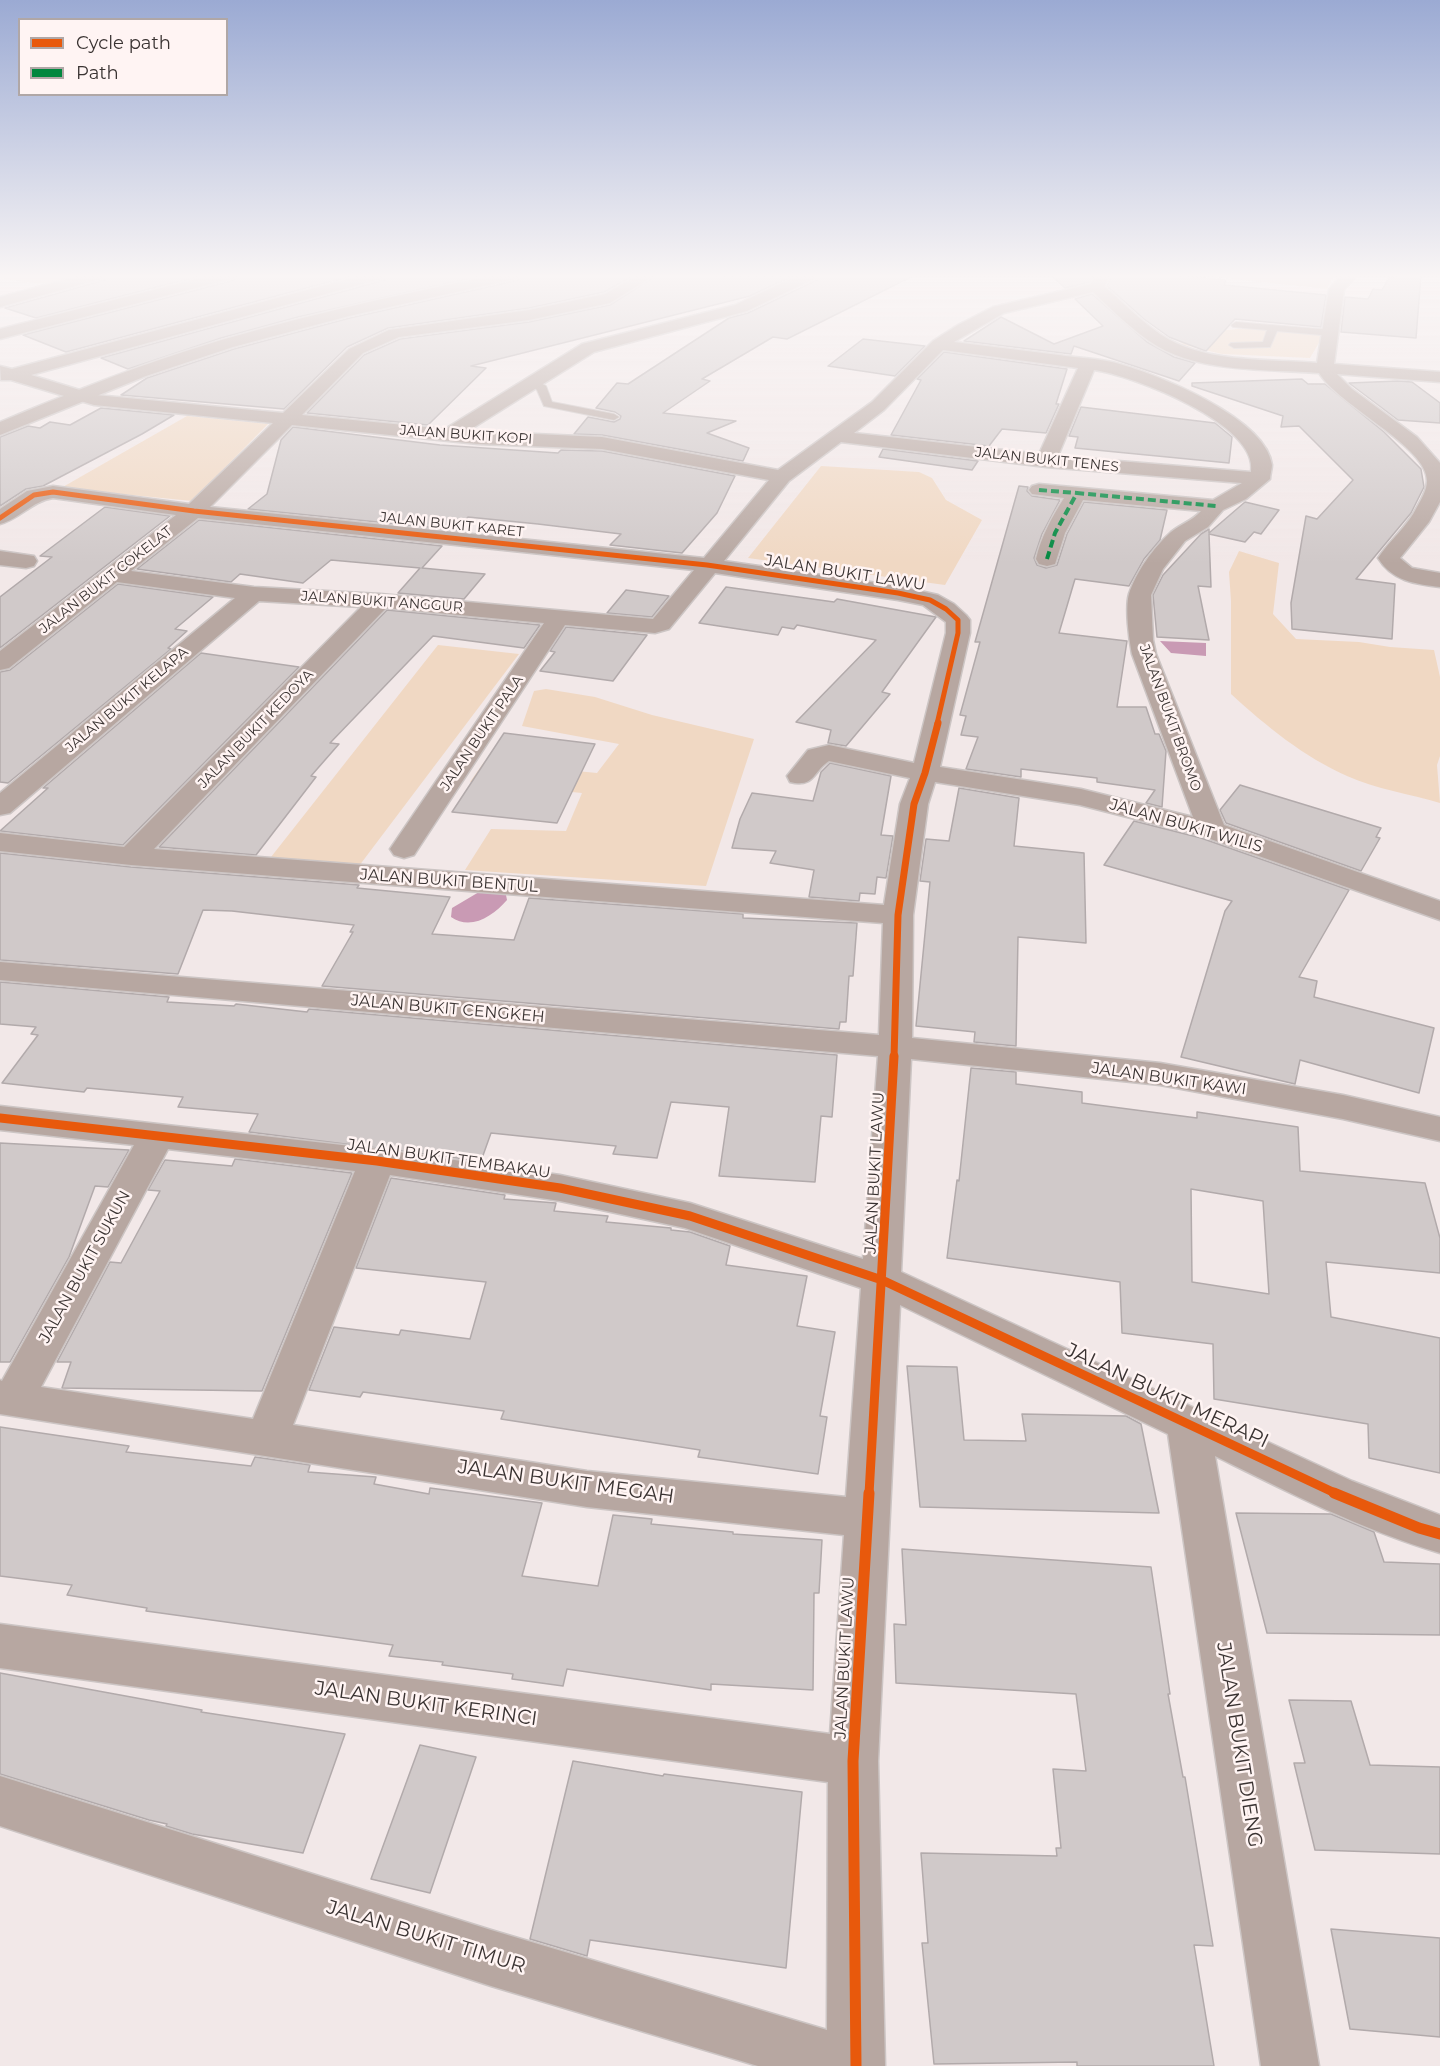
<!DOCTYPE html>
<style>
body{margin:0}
#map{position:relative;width:1440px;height:2066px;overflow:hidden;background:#f2e8e8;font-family:Montserrat,sans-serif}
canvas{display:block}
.legend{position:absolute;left:18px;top:18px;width:210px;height:78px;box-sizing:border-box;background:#fff4f3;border:2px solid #b0a7a6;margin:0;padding:8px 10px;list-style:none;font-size:18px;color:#3a3332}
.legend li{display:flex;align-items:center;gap:12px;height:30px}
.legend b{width:30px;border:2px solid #b0a7a6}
</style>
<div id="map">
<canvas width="1440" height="2066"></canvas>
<ul class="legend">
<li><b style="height:8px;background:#e8590c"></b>Cycle path</li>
<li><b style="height:8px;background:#00873e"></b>Path</li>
</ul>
</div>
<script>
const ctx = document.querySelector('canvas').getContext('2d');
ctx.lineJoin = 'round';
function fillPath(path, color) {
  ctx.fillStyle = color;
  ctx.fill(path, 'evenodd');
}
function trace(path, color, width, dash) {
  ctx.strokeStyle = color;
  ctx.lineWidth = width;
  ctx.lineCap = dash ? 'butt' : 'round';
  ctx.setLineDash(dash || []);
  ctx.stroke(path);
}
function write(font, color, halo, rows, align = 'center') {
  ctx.font = font + ' Montserrat,sans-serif';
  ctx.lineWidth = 5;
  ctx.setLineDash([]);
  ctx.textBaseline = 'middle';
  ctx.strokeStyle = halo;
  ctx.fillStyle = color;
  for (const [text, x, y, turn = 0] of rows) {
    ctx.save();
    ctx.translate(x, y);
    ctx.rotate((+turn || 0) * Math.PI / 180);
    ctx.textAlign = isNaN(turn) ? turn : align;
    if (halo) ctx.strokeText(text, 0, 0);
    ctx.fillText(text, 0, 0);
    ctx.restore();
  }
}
const green = new Path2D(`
 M0,275H94C54,286 40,285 0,278Z
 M1196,275H1334L1327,289Z
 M1152,321L1228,330L1247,328L1319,333L1323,336L1310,358L1222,354L1184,345Z
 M187,416L268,424L192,501L61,488Z
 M821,466L919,472L932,478L946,500L982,520L945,585L748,558Z
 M1239,551L1279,563L1273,614L1296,639L1359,642L1390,647L1434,650L1440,677V756L1437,765L1440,803C1410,794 1376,789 1347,776C1304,757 1266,726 1231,694V601L1229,572Z
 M438,645L519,654L359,866L271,857Z
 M546,689L595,697L652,715L754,739L706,886L465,870L491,829L566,831L582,793L470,782L484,762L597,773L619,744L522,726L534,691Z`);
const water = new Path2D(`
 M1160,641L1206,643V656L1171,653Z
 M479,892H500L506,895L507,900C493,916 471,931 451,917L452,908Z`);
const building = new Path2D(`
 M108,275H204L36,318L5,308L105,280Z
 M238,275H355L66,352L23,335L235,280Z
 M388,275H484L298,317L221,338L128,369L101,358L385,280Z
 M523,275H634L604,292L529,308L388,328L347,347L284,409L121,395L147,378L234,349L350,318L519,280Z
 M657,275L792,276L750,296L471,366L486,368L428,425L307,413L364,355L400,339L529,322L610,305Z
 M820,275H915L787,339L773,337L702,379L710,381L663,413L736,421L707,433L749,448L743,461L602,435L574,434L588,417L614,422L620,419L621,416L615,412L596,408L617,383L628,384L729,318L748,313L817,280Z
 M1051,275H1094L1090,282L1065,288Z
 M1113,275H1169L1226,280L1224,285L1326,295L1321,327L1235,319L1206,351L1203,350L1169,337L1144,319L1107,286Z
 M1397,275H1421L1416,338L1341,332L1345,297L1368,299L1373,289L1382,290L1389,278H1395Z
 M1092,294L1147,342L1174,357L1195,363L1179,381L1074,346L1071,354L964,341L1001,317L1054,344L1103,326L1075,299Z
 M863,339L925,346L895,376L828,366Z
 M944,352L1067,369L1056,404H1059L1046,433L1002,429L989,446L891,435L921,380L917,379Z
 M1302,379L1308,384H1325L1384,432L1421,469L1424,487L1411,513L1356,579L1395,584L1392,639L1292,629L1291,603L1306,516L1317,519L1353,480L1299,426L1281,427L1283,416L1192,386V383Z
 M1398,381L1412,382L1440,403V423L1398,420L1349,383Z
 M1081,407L1215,423L1232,437L1229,463L1075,448L1078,437L1069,436Z
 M101,408L174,415L142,434L43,486L26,489L0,506V437L28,426L40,428L50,422L70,425Z
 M293,427L440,445L558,453L561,450L602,451L735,476L717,513L682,553L610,545L621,534L538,524L468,517L457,530L248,509L267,494L281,440Z
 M883,449L978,461L972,470L879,457Z
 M1019,486L1028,487L1027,491L1032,496L1060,500L1042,534L1034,558L1037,565L1046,568L1057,565L1067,534L1084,502L1167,510L1160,540L1144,559L1129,586L1075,579L1059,633L1127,641L1117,707H1146L1155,734H1159L1166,751L1162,807L1146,803L1155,790L1097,782V778L1021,769V777L966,769L978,737L961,735L966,716L960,715L980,642H975Z
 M1245,502L1279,510L1261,534L1254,532L1245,542L1209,534L1211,587L1198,586L1209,640L1157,637L1153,595L1163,575L1201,534L1209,529V533Z
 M105,507L170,516L0,648V597L52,557L40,556Z
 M199,520L442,546L422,568L485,574L464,599L398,593L420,568L331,560L303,583L240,574L231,582L137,569Z
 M118,584L213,597L175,629L187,631L168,648L171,649L8,783L0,782V672L10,670Z
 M726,587L834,602L837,599L936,617L882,692L890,694L846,746L828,743L831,730L796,722L876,640L797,625L794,629L782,627L778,635L699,623Z
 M626,590L669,596L652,617L607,613Z
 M387,610L540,625L524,648L433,636L330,743L339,744L311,776L316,777L256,855L159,847Z
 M566,627L647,635L613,681L540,671L555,652L550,651Z
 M201,653L299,667L123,845L0,831L48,788H43Z
 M504,733L595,744L557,823L452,812Z
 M830,763L891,776L881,835L893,836L886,878L877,877L875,894L860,893L859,901L809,897L814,870L770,863L776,851L732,848L740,819L752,793L813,801L821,772Z
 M1240,785L1381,828L1376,837L1380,838L1361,871L1226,823L1220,810Z
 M959,788L1019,798L1014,846L1084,853L1086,943L1018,937L1016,1046L974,1042L975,1032L916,1026L930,882L920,881L926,839L949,841Z
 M1134,821L1201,838L1349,890L1299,977L1317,981L1314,997L1434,1028L1419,1093L1300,1060L1295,1084L1181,1057L1225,911L1232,901L1104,865Z
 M0,853L131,867L359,885L357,888L450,897L432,934L514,940L529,898L743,914V918L857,923L853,976H849L846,1022H840L839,1029L322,986L353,932H350L354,925L232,911L203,910L178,974L0,960Z
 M0,982L169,997L167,1002L234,1006L236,1004L307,1012L309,1009L837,1055L832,1117L821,1116L815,1182L719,1176L729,1107L671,1102L657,1158L613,1154L616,1146L491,1133L481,1161L249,1132L258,1114L178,1107L183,1097L87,1088L84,1092L2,1083L38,1035L31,1034L36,1027L0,1024Z
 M971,1068L1016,1072V1084L1082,1092V1103L1197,1118V1112L1298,1127L1300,1171L1425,1183L1440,1238V1273L1326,1262L1331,1317L1440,1338V1473L1369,1458L1368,1424L1214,1399L1213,1344L1122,1333L1120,1282L947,1258L957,1180L959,1181ZM1191,1189L1263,1201L1269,1294L1192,1282Z
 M0,1143L129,1150L108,1187L95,1186L69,1257L10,1362H0Z
 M235,1159L352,1173L262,1391L62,1388L71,1362H57L110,1262L121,1263L160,1191L148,1190L165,1160L232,1166Z
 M391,1178L505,1195L504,1199L556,1203L554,1211L608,1216L606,1222L671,1228V1230L690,1232L730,1246L726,1265L807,1276L797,1326L835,1332L820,1416L827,1417L818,1474L698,1457L700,1450L501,1419L504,1411L363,1392L360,1397L309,1390L334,1327L399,1335L401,1330L470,1339L486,1282L356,1268Z
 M907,1366L957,1367L964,1440L1026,1441L1022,1414L1126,1416L1141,1424L1159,1513L920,1507Z
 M0,1427L129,1446L126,1452L251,1466L255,1457L310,1465L308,1472L376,1477L374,1484L429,1494L430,1488L542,1503L522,1576L598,1586L613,1515L652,1519L651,1524L733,1532V1534L822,1540L819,1593H814L813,1690L711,1684V1690L567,1669L563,1686L512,1679L513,1674L442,1665L443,1662L389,1656L393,1645L146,1611L147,1608L67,1595L72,1585L0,1576Z
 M1236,1513L1331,1514L1374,1532L1384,1562L1440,1564V1635L1267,1633Z
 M902,1549L1151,1567L1170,1694H1168L1183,1777H1185L1213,1946L1194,1945L1214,2066H1077V2062L934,2064L922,1943H928L921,1853L1057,1856L1056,1848H1061L1053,1769L1086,1771L1076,1694L896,1683L894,1624L906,1625Z
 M0,1673L202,1710L201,1712L345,1734L303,1853L192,1834L166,1826L167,1824L149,1820L0,1774Z
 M1289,1700L1351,1701L1370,1765L1440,1767V1854L1315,1850L1294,1763H1305Z
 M420,1745L476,1757L430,1893L371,1879Z
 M573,1761L663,1776L664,1774L802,1792L786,1968L590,1940L587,1956L530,1939Z
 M1331,1929L1440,1938V2037L1350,2029Z`);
const service = new Path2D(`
 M1236,322L1332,330L1337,333L1332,336L1277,331L1270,347L1234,348L1229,345L1231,343L1263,342L1267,330L1233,327L1231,325Z
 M532,378L546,386L552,402L614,414L619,417L614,420L544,406L537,390L527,381Z`);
const minor = new Path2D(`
 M83,275H106L104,278L0,307V297Z
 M212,275H236L234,278L0,339V329Z
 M363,275H386L384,278L31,375L96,395L283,413L349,349L389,330L529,310L605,294L638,275H655L610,303L529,320L399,337L363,353L302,415L445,429L582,344L735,305L799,275H818L816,278L747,311L594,352L468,431L602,437L778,470L872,402L933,341L958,325L993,307L1091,284L1097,275H1111L1104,286C1125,304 1144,325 1168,339C1211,363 1270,359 1317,363L1329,289L1342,275H1357L1344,290L1334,364L1440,372V382L1337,374L1352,389L1417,437L1440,463V502L1429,522L1400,558L1412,568L1440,573V587C1415,584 1392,581 1378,558C1390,540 1408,526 1417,507C1421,500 1427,490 1427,481C1428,447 1339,406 1319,373C1267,369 1203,373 1157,346C1133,331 1113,311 1093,292L1004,313L954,342C989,346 1024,351 1059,355C1077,358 1095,358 1112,362C1153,372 1266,417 1272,465C1272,469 1270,475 1270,479L1246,499L1223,510L1208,527L1185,541L1163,569L1151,595L1153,640L1156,654L1224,825L1440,901V920L1202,836L1080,805L935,782L928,804L913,915L912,1038L1160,1063L1343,1095L1440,1117V1141L1343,1119L1160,1085L911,1059L901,1272L1352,1481L1440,1515V1553C1362,1530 1288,1492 1215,1456L1319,2066H1261L1168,1434L900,1305L878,1761L885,2066H758L491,1986L0,1826V1776L491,1930L827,2030L828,1782L0,1668V1624L830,1734L844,1535L587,1507L0,1414V1380L2,1381L134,1145L0,1130V1106L377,1149L560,1175L690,1203L863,1259L878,1056L0,980V962L879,1035L883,923L131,865L0,851V833L124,847L361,607L259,601L10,813L0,815V793L235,598L117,582L9,668L0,670V651L176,515L53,498C32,501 20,519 0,524V509L27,491L53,486L189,504L273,423L94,405L11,380H1L0,366L12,369ZM943,350L1078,368L1039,454L854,433L884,410ZM1094,370C1132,375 1259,424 1251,472L1058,456ZM292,425L478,444L602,449L769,480L704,558L210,507ZM841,442L1046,467L1242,483L1213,500L1039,484L1032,486L1029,490L1032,494L1064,498C1052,517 1041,537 1036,559L1039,564L1047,566L1055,564L1065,533L1083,500L1201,511C1192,521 1181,524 1171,532C1154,547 1136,572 1129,594C1125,608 1129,639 1132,654L1193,817L1081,789L940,767L970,633V620L966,615L954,604L938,595L898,586L724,561L789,481ZM198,518L694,570L653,619L380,594L254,587L131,571ZM715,573L898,600L923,605L946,622V633L914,763L829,745L808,750L787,776L790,782C815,788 813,771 829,761L910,778L900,804L884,905L154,849L386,608L544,623L390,849L394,855L404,858L414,855L565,625L655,633L669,629ZM168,1149L355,1171L253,1419L41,1387ZM390,1175L560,1201L685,1228L861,1288L846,1497L587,1471L293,1425Z
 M0,551L34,556L37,561L34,566L26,568L0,565Z`);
const tertiary = new Path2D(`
 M494,275H521L519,278L349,316L233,347L146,376L0,435V422C60,397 121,372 183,352C285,319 389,297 494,275Z`);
const quiet = new Path2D(`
 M1039,490L1077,493
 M1047,559L1055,533L1077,493L1216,506`);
const cyclewayFar3 = new Path2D(`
 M0,518L34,495L53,492L194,511L707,565L898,593L930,600L946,609L958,620V633L937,724`);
const cyclewayFar2 = new Path2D(`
 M894,1058L898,915L914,804L925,773L938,723`);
const cyclewayFar1 = new Path2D(`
 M0,1118L377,1161L560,1188L690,1216L882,1280L1337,1494
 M869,1494L894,1056`);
const cycleway = new Path2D(`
 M1334,1493L1419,1528L1440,1534
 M856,2066L853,1761L869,1493`);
const farStreetnames = [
 ["JALAN BUKIT KOPI",466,435,4],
 ["JALAN BUKIT TENES",1047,460,6],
 ["JALAN BUKIT KARET",452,525,6],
 ["JALAN BUKIT COKELAT",106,580,-38],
 ["JALAN BUKIT ANGGUR",382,602,4],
 ["JALAN BUKIT KELAPA",127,700,-40],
 ["JALAN BUKIT BROMO",1170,718,70],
 ["JALAN BUKIT KEDOYA",256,729,-46],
 ["JALAN BUKIT PALA",482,733,-56]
];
const streetNames = [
 ["JALAN BUKIT LAWU",845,573,9],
 ["JALAN BUKIT WILIS",1186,826,16],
 ["JALAN BUKIT BENTUL",449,881,4],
 ["JALAN BUKIT CENGKEH",448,1009,5],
 ["JALAN BUKIT KAWI",1169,1079,8],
 ["JALAN BUKIT TEMBAKAU",449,1159,8],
 ["JALAN BUKIT LAWU",875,1173,-87],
 ["JALAN BUKIT SUKUN",85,1267,-61],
 ["JALAN BUKIT LAWU",845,1658,-87]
];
const nearStreetnames = [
 ["JALAN BUKIT MERAPI",1167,1396,25],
 ["JALAN BUKIT MEGAH",566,1482,8],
 ["JALAN BUKIT KERINCI",426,1704,8],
 ["JALAN BUKIT DIENG",1239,1745,81],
 ["JALAN BUKIT TIMUR",426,1937,17]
];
fillPath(green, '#f0d8c3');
fillPath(water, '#c99ab4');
fillPath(building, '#d0c9c9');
trace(building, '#b2aaab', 1.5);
trace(service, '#ccc5c4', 2);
trace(minor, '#ccc5c4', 3);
trace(tertiary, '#ccc5c4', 3);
fillPath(service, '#b7a7a1');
fillPath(minor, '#b7a7a1');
fillPath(tertiary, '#b7a7a1');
trace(quiet, '#00873e', 4, [8, 4]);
trace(cyclewayFar3, '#e8590c', 5);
trace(cyclewayFar2, '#e8590c', 7);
trace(cyclewayFar1, '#e8590c', 9);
trace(cycleway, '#e8590c', 11);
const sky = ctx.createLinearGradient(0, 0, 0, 564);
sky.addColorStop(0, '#9baad3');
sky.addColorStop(0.49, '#f9f5f5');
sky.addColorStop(1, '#f9f5f500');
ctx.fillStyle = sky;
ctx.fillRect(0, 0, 1440, 564);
write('14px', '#3a3332', '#fff4f3', farStreetnames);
write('16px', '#3a3332', '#fff4f3', streetNames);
write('20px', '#3a3332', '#fff4f3', nearStreetnames);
</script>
